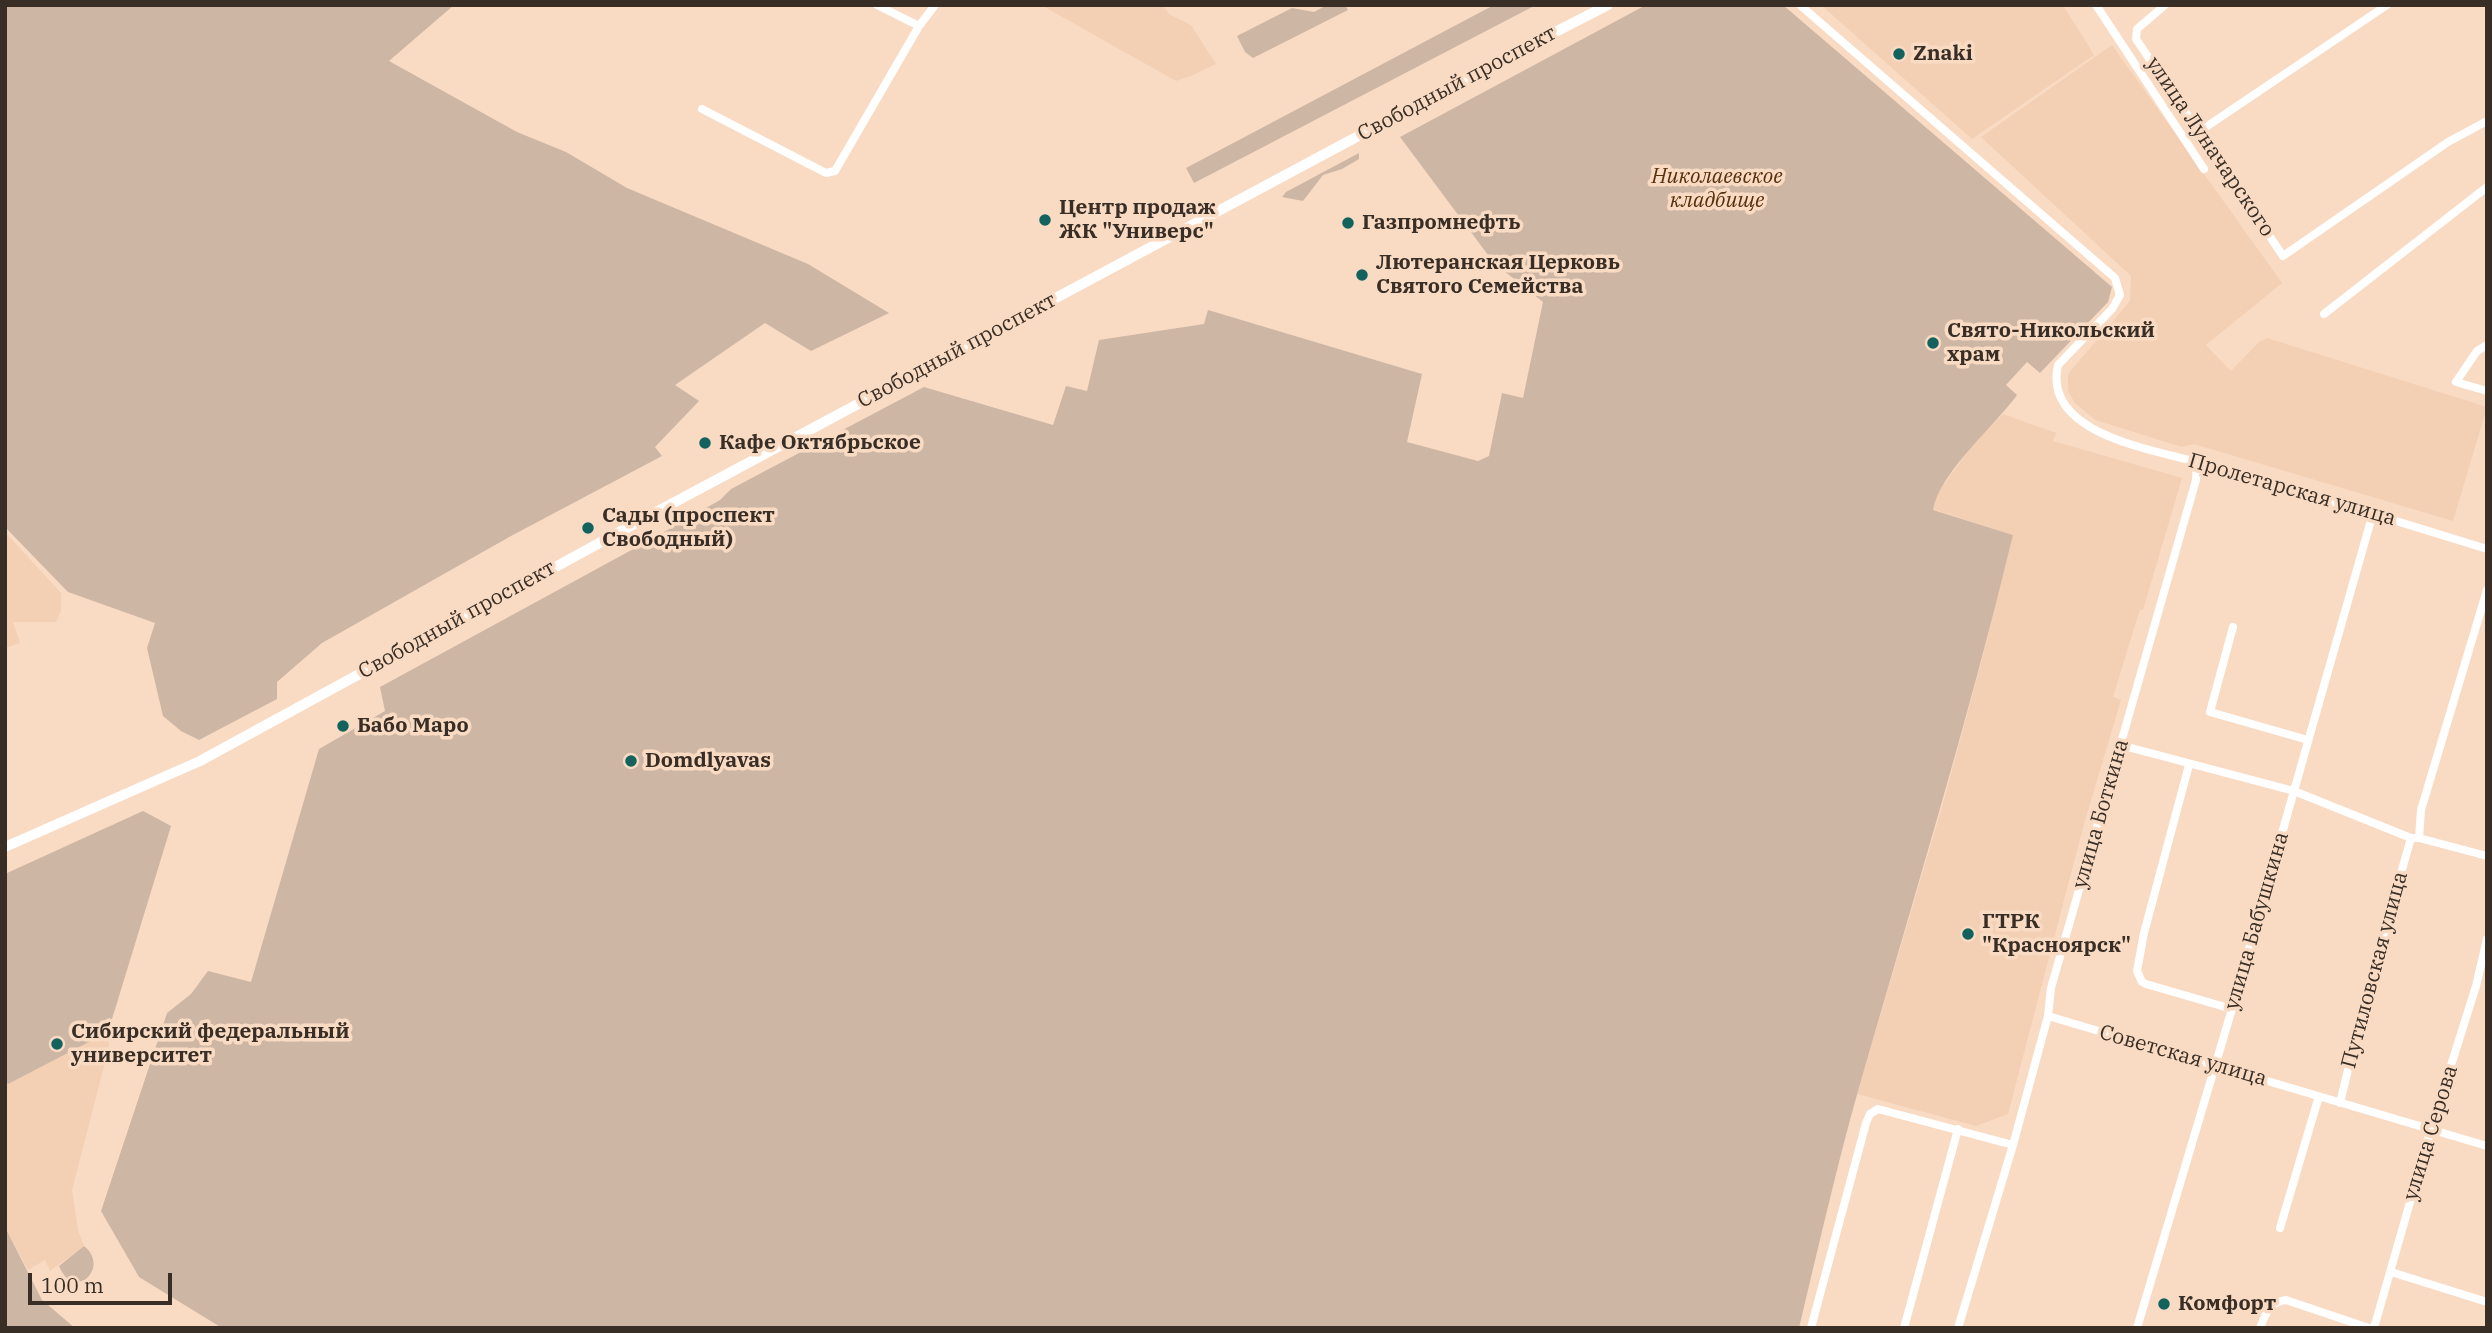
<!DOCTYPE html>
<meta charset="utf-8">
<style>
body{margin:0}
#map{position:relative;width:2492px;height:1333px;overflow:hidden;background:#f9dbc4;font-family:"IBM Plex Serif",serif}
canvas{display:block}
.frame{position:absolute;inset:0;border:7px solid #392e25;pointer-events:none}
.scale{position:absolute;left:28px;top:1273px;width:144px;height:32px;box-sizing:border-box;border:4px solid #392e25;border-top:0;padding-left:9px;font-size:21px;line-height:24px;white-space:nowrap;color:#392e25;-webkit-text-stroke:5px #f9dbc4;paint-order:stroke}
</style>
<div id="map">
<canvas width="2492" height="1333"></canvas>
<div class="frame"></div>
<div class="scale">100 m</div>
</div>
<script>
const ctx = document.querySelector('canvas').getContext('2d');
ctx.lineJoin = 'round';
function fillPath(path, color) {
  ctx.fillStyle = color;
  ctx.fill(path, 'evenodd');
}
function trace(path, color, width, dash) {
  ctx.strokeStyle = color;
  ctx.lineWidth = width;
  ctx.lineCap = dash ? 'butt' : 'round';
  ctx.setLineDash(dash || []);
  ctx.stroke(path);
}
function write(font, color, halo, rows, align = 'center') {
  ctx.font = font + ' "IBM Plex Serif",serif';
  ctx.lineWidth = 7;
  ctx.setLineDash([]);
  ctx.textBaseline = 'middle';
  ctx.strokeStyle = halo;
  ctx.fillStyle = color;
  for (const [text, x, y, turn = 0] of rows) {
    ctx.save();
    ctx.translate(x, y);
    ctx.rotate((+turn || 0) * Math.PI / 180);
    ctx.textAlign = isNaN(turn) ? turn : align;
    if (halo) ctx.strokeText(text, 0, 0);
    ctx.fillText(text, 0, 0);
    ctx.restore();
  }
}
const built = new Path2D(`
 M1041,5H1163L1169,14L1191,25L1216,64L1191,76L1176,81Z
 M1821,5H2063L2094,55L1972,139Z
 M2112,45L2282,283L2206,345L2231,371L2259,342L2267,338L2487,407L2453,521L2194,444L2182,447L2095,420L2074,402L2068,390V374L2130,301L2131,276L1981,137Z
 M2003,414L2056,433L2053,441L2182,478L2143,610L2140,609L2113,697L2121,700L2084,824L2008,1114L1976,1126L1857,1094L1942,807L1980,667L2013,535L1932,509L1936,495L1972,446Z
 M5,532L61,593V611L56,622H13L20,643L5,648Z
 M143,811L171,826L108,1032L109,1047L72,1190L78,1230L84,1246L50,1271L45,1260L28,1270L5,1227V874Z`);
const green = new Path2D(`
 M5,5H454L389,61L517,132L566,152L627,188L808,264L889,313L811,351L765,323L675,385L699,401L655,447L662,456L511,536L322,643L277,682V699L199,740L181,731L163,716L147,648L155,623L68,592L5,527Z
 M1327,5H1345L1348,10L1253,58L1245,52L1237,36L1292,8L1314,12Z
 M1494,5H1536L1194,183L1186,168Z
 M1646,5H1783L2112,287L2108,302L2040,373L2027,362L2006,385L2017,395C1994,427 1939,473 1933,510L2013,535C1968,722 1911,906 1858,1091C1836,1169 1818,1249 1799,1328H222L139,1277L101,1211L167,1013L191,994L208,971L251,982L319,749L385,711L380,687L648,541L720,500L731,489L924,387L1053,425L1066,386L1087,391L1099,340L1204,324L1208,310L1422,374L1407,442L1478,461L1489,456L1502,393L1523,398L1543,302L1494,263L1400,137Z
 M1359,153V159L1342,169L1323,175L1303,201L1282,197L1286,192Z
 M143,811L171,826L108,1032L8,1084L5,1080V874Z
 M5,1227L42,1300L75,1328H5Z
 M84,1246C111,1267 74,1303 59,1266Z`);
const minor = new Path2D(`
 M877,5L919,26
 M1800,5L2115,278L2120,295L2112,309L2058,365C2042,433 2150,449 2197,462H2205L2487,549
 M2096,5L2204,169
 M2165,5L2137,29L2136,39L2283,256L2448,142L2487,121
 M702,109L826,173L835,171L919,26L935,5
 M2200,131L2387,5
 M2324,314L2487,187
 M2487,345L2477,351L2456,382L2487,391
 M2233,627L2210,712L2308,740
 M2120,745L2294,791L2411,838H2419L2487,856
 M2189,765L2144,933L2137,971L2142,982L2146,984L2232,1009
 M2419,838L2421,810L2487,590
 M2048,1016L2487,1146
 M2340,1103L2364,1004L2411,838
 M2280,1228L2319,1096
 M2391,1272L2487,1302
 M1811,1328L1866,1123L1870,1114L1878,1109L2013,1145
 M1904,1328L1958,1129
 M1958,1328L2013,1145L2048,1016L2051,988L2196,480L2197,462
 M2137,1328L2232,1009L2373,513
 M2260,1328C2266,1313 2269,1302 2286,1300L2369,1328
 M2374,1328L2431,1129L2476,986L2487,939`);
const secondary = new Path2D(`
 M5,847L200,761L647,517L1489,66L1608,5`);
const markers = [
 [1899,54,7,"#14625d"],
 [1045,220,7,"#14625d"],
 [1348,223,7,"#14625d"],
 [1362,275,7,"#14625d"],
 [1933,343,7,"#14625d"],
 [705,443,7,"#14625d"],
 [588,528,7,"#14625d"],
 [343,726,7,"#14625d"],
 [631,761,7,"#14625d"],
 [1968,934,7,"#14625d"],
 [57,1044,7,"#14625d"],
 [2164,1304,7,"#14625d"]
];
const poiNames = [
 ["Znaki",1913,54],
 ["Центр продаж",1059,208],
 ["ЖК \"Универс\"",1059,232],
 ["Газпромнефть",1362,223],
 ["Лютеранская Церковь",1376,263],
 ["Святого Семейства",1376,287],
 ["Свято-Никольский",1947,331],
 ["храм",1947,355],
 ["Кафе Октябрьское",719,443],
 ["Сады (проспект",602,516],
 ["Свободный)",602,540],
 ["Бабо Маро",357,726],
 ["Domdlyavas",645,761],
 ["ГТРК",1982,922],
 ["\"Красноярск\"",1982,946],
 ["Сибирский федеральный",71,1032],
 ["университет",71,1056],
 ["Комфорт",2178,1304]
];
const streetNames = [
 ["Свободный проспект",1457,84,-28],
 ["улица Луначарского",2210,147,56],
 ["Свободный проспект",957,351,-28],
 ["Пролетарская улица",2292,490,16],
 ["Свободный проспект",457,620,-29],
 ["улица Боткина",2101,814,-74],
 ["улица Бабушкина",2257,921,-74],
 ["Путиловская улица",2375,970,-75],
 ["Советская улица",2183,1056,16],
 ["улица Серова",2431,1133,-73]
];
const parkNames = [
 ["Николаевское",1717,177],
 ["кладбище",1717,201]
];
fillPath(built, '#f3cfb4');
fillPath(green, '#ceb6a5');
trace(minor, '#fff', 8);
trace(secondary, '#fff', 10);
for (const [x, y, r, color] of markers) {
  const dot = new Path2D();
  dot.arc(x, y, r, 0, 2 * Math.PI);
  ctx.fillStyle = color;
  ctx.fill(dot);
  trace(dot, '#f9dbc4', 2.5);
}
write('bold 21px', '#392e25', '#f9dbc4', poiNames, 'left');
write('21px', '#392e25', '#f9dbc4', streetNames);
write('italic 21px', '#56300c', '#f9dbc4', parkNames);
</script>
